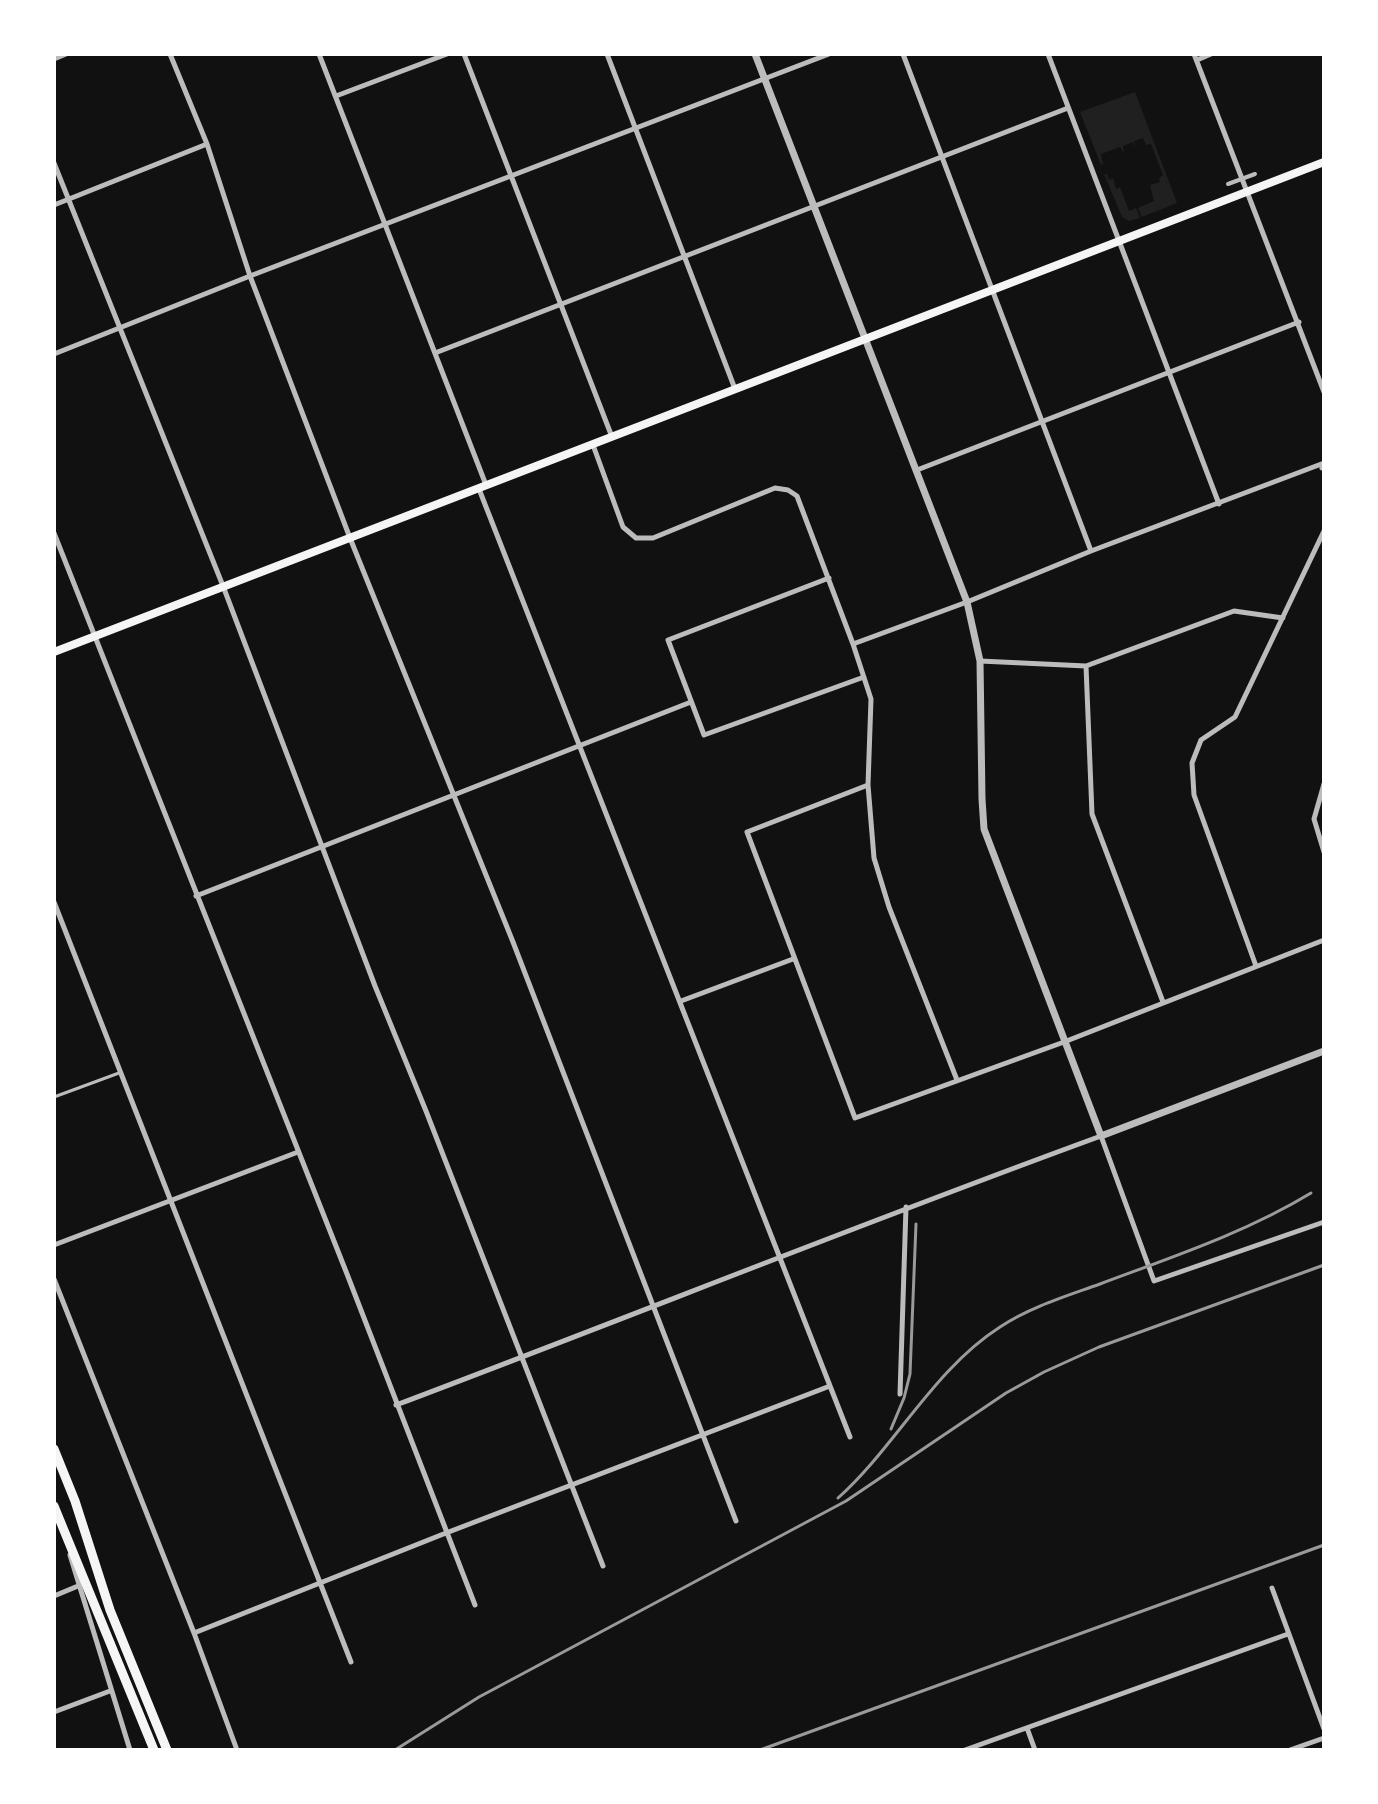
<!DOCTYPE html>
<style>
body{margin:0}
#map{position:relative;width:1378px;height:1804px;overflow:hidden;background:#111;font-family:"DM Sans",sans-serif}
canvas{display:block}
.frame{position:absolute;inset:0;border:56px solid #fff;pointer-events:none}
</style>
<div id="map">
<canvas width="1378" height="1804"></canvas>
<div class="frame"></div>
</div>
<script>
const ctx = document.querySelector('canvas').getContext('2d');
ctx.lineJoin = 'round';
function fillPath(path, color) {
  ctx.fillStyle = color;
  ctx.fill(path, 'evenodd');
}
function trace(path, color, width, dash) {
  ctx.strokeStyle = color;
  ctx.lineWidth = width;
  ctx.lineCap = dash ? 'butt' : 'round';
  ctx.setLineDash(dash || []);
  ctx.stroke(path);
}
const green = new Path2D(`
 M1135,92L1177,203L1142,217L1138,208L1154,201L1150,185L1160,182L1159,178L1163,175L1151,144L1146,145L1143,138L1134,141L1136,148L1133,142L1123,146L1124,153L1120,147L1101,154L1103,164L1101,165L1080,112Z
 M1104,174H1107L1109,180L1113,178L1116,189L1120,187L1129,211L1136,208L1140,218L1129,221L1122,217Z`);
const service = new Path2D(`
 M54,1097L119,1073`);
const pedestrian = new Path2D(`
 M1228,184L1255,174`);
const minor = new Path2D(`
 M170,54L207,144L250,276L350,538L513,942L736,1521
 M319,54L486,485
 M464,54L612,437
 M607,54L735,389
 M903,54L1091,551
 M1048,54L1219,504
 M1194,54L1324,392
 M54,59L66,54
 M1197,60L1211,54
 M336,96L447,54
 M54,163L223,586L375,986L426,1111L603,1566
 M54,205L207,144
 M435,353L1068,108
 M54,354L250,276L829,54
 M593,445L623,527L636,538H653L775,488L788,490L797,496L853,644L871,699L868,785L874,858L889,907L957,1080
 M1322,468L1324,469
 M917,470L1299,322
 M479,489L850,1437
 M54,533L347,1274L475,1605
 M829,578L668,640L704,735L864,677
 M853,644L967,602L1091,551L1324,463
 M980,661L1086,666L1234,611L1283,618
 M1086,666L1092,814L1163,1002
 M1324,784L1314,819L1324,852
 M868,785L747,832L855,1118L1064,1042L1324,940
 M196,896L691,702
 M54,902L351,1662
 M1256,966L1194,795L1192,763L1201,740L1235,717L1324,531
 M681,1001L793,959
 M54,1245L298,1152
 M54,1279L194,1633L237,1750
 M900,1394L906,1207
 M396,1405C632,1316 865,1222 1101,1136L1154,1281L1324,1222
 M70,1555L130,1750
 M1272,1588L1324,1729
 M54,1596L78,1586
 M194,1633L446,1533L830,1386
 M54,1712L110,1691
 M1027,1728L1035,1750
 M965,1750L1288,1634
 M1290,1750L1324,1738`);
const tertiary = new Path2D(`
 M755,54L967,602L980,661L982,799L984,829L1101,1136L1324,1051`);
const secondary = new Path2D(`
 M54,652L1324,162`);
const primary = new Path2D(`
 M54,1449L75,1501L110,1610L167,1750
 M54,1506L154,1750`);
const rail = new Path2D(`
 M891,1429L904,1398L910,1374L916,1224
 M838,1498C896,1446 933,1370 1000,1327C1030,1307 1067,1296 1100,1284C1172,1257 1245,1233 1311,1193
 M395,1750L479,1697L846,1501L1006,1393L1044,1372L1099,1347L1324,1265
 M760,1750L1324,1545`);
fillPath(green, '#202020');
trace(service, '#bcbcbc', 3);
trace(pedestrian, '#bcbcbc', 4);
trace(minor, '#bcbcbc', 5);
trace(tertiary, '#bcbcbc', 7);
trace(secondary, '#f5f5f5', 8);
trace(primary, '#f5f5f5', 9);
trace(rail, '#9a9a9a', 3);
</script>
